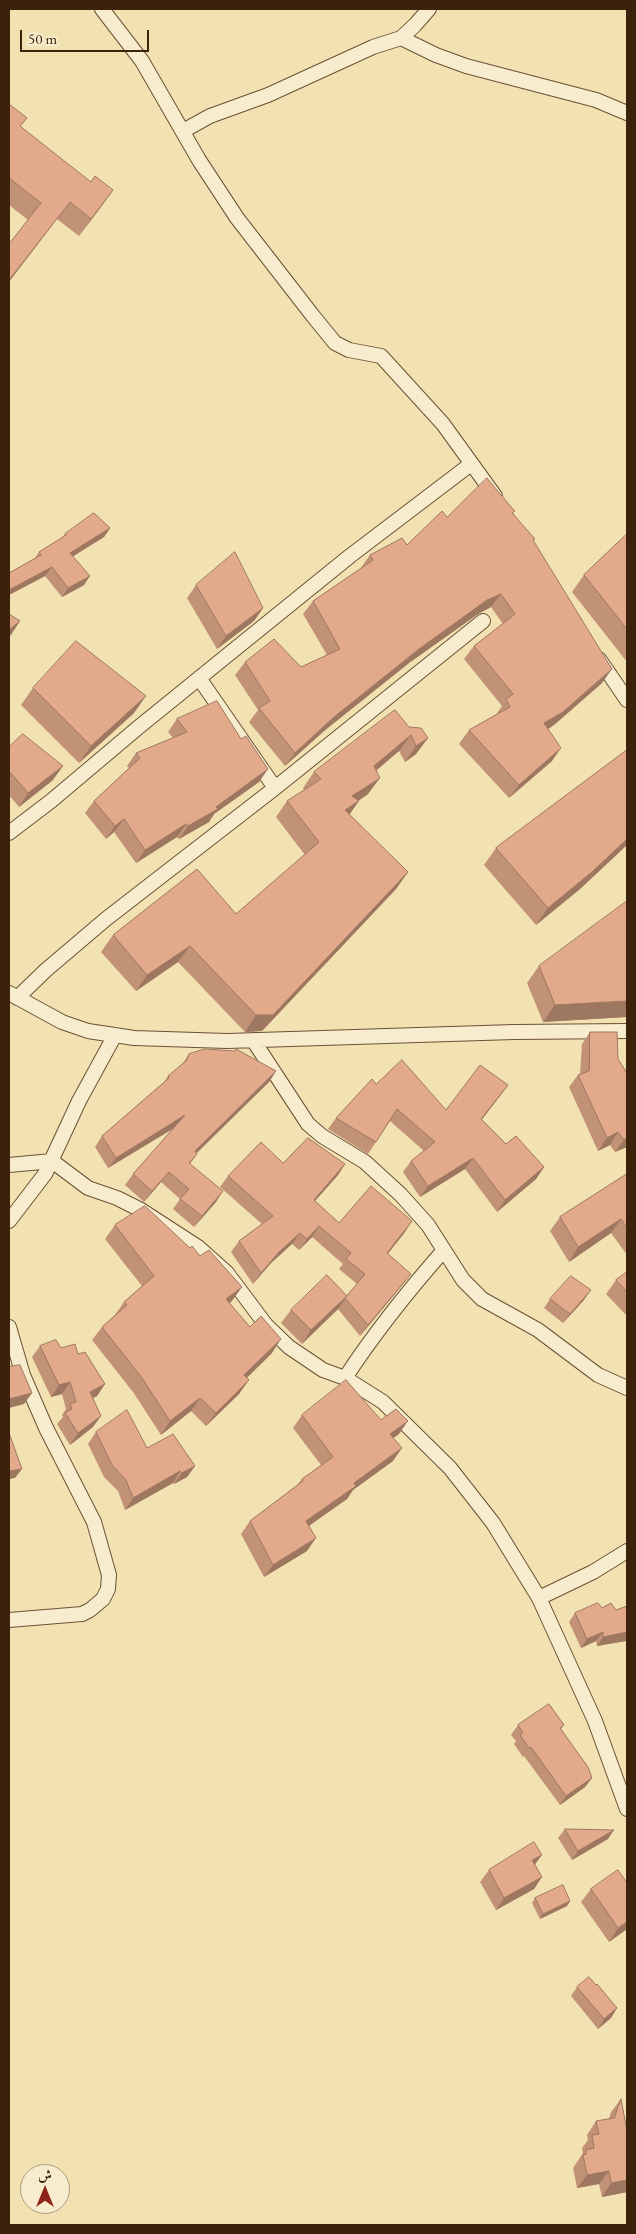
<!DOCTYPE html>
<meta charset="utf-8">
<style>
body{margin:0}
#map{position:relative;width:636px;height:2234px;overflow:hidden;background:#f2e2b2;font-family:"EB Garamond",Amiri,serif}
canvas{display:block}
.frame{position:absolute;inset:0;border:10px solid #3c210b;pointer-events:none}
.north{position:absolute;left:20px;top:2164px;width:50px;height:50px;box-sizing:border-box;background:#f7eccd;border:1px solid #ac9b7f;border-radius:50%;rotate:0deg;font-size:14px;font-weight:700;line-height:20px;text-align:center;color:#3c210b}
.north::after{content:'';display:block;margin:auto;width:18px;height:22px;background:#8f2418;clip-path:polygon(50% 0,100% 100%,50% 72%,0 100%)}
.scale{position:absolute;left:20px;top:30px;width:129px;height:22px;box-sizing:border-box;border:2px solid #3c210b;border-top:0;padding-left:6px;font-size:15px;line-height:18px;white-space:nowrap;color:#3c210b;-webkit-text-stroke:4px #f7eccd;paint-order:stroke}
</style>
<div id="map">
<canvas width="636" height="2234"></canvas>
<div class="frame"></div>
<div class="north">ش</div>
<div class="scale">50 m</div>
</div>
<script>
const ctx = document.querySelector('canvas').getContext('2d');
ctx.lineJoin = 'round';
function trace(path, color, width, dash) {
  ctx.strokeStyle = color;
  ctx.lineWidth = width;
  ctx.lineCap = dash ? 'butt' : 'round';
  ctx.setLineDash(dash || []);
  ctx.stroke(path);
}
function fillPath(path, color) {
  ctx.fillStyle = color;
  ctx.fill(path, 'evenodd');
}
const minor = new Path2D(`
 M102,9L142,61L199,160L237,218L313,316L335,343L349,350L381,356L443,424L495,496
 M401,38L436,55L466,66L596,100L627,113
 M183,131L210,116L268,95L373,47L401,38L415,25L429,9
 M599,659L627,700
 M199,678L275,788
 M9,833L51,801L140,726L350,556L471,464
 M9,993L62,1022L88,1031L134,1038L227,1041L514,1032L627,1031
 M17,998L46,970L106,919L275,788L483,621
 M253,1040L308,1124L322,1136L365,1162L401,1195L428,1225L463,1280L482,1299L538,1330L598,1375L627,1388
 M9,1165L52,1161L88,1188L117,1198L141,1210L198,1247L227,1273L266,1325L289,1347L323,1370L345,1378L383,1402L450,1468L493,1523L539,1598L595,1721L627,1809
 M9,1221L45,1174L79,1101L115,1035
 M9,1327L23,1375L46,1428L94,1522L109,1575L108,1589L103,1599L90,1610L82,1614L9,1620
 M345,1378C375,1332 408,1291 444,1250
 M539,1598L593,1572L627,1551`);
const wall = new Path2D(`
 M9,104L27,118L20,127L91,182L113,190L79,236L57,219L28,220L9,205Z
 M513,513L533,541L602,683L554,725L548,729L552,761L509,798L459,744L469,730L497,714V713L502,706L464,659L474,646L503,624L491,607L478,614L409,663L324,731L285,766L249,722L258,710L235,675L245,662L301,667L327,655L303,614L313,601L360,569L370,555L407,545L447,517Z
 M110,528L104,537L73,556L84,585L62,597L45,576L9,595V573L35,558L39,552L63,537L65,534Z
 M627,534V662L572,592L584,575Z
 M196,585L263,608L254,621L217,649L187,598Z
 M33,688L134,713L79,763L21,705Z
 M177,719L259,782L214,814L209,822L179,839L177,837L136,863L114,832L106,839L85,813L94,801L129,768L127,766L136,753L173,738L168,732Z
 M409,727L428,738L416,754L405,762L399,751L376,771L368,794L358,801L349,815L408,872L396,889L262,1031L245,1032L178,962L136,991L101,952L113,935L236,914L305,855L276,817L287,801L304,790L303,788L314,772Z
 M9,747L53,780L19,807L9,795Z
 M627,750V845L580,889L536,925L484,865L496,848Z
 M539,966L627,1017L543,1022L527,983Z
 M590,1032L618,1059L627,1073V1147L615,1152L610,1145L598,1151L569,1087L578,1075L580,1074L582,1044Z
 M189,1054L276,1071L269,1082L197,1153V1154L190,1164L216,1202L194,1227L173,1209L180,1199L161,1182L144,1202L125,1185L133,1174L173,1129L108,1168L95,1147L102,1136L164,1082L168,1076L181,1066Z
 M376,1084L446,1110L508,1085L500,1096L481,1120L506,1144L544,1167L536,1179L497,1212L465,1169L420,1197L403,1172L411,1161L424,1151L390,1121L368,1154L328,1129L336,1118Z
 M283,1163L345,1164L338,1175L315,1201L339,1223L405,1232L388,1254L403,1284L360,1336L338,1309L302,1344L281,1323L291,1310L347,1296L357,1284L339,1269L343,1264L312,1237L299,1250L292,1244L271,1263L253,1284L231,1252L239,1241L262,1224L220,1187L228,1176Z
 M627,1174V1255L611,1233L569,1262L550,1231L560,1217Z
 M115,1225L232,1301L229,1303L272,1353L247,1378L239,1394L206,1426L191,1411L161,1435L133,1392L92,1340L102,1327L115,1315L124,1302L142,1286L105,1239Z
 M627,1272V1316L606,1294L616,1280Z
 M550,1299L584,1300L563,1323L544,1308Z
 M40,1346L61,1348L78,1354L105,1384L97,1396L93,1398V1427L70,1445L57,1424L63,1417L62,1415L66,1409L62,1394L51,1397L32,1357Z
 M302,1415L381,1420L399,1434L393,1438V1461L353,1490L347,1499L309,1526L307,1551L264,1577L241,1534L250,1521L297,1485L302,1479L321,1465L293,1428Z
 M96,1432L147,1448L195,1466L187,1477L174,1484L173,1483L125,1510L118,1491L104,1477L88,1444Z
 M627,1606V1645L626,1641L597,1646L596,1641L581,1648L569,1622L575,1613L602,1608L616,1610Z
 M518,1725H564L561,1729L592,1778L585,1787L560,1805L524,1756L523,1757L514,1744L516,1741L511,1735Z
 M565,1829L608,1839L572,1860L558,1838Z
 M535,1864L542,1877L534,1889L496,1910L480,1882L489,1870Z
 M627,1883V1929L609,1942L581,1902L591,1889Z
 M535,1898L570,1901L567,1906L540,1919L532,1903Z
 M596,1985L617,2008L611,2018L598,2029L571,1996L577,1987Z
 M621,2099L627,2131V2192L602,2197L599,2184L577,2188L573,2168L583,2153L582,2148L588,2140L587,2135L596,2121L609,2119L611,2112Z`);
const shadedWall = new Path2D(`
 M113,190L101,207L79,236L91,219Z
 M70,202L57,219L9,282V280Z
 M110,528L104,537L64,562L70,553Z
 M52,567L45,576L9,595V590Z
 M90,576L84,585L62,597L68,588Z
 M501,594L491,607L478,614L409,663L324,731L285,766L295,753L334,717L419,649L487,600Z
 M263,608L254,621L217,649L226,636Z
 M20,621L11,635L9,636V630Z
 M612,669L602,683L554,725L535,737L544,723Z
 M146,696L134,713L79,763L91,746Z
 M411,735L399,751L362,782L374,766Z
 M428,738L416,754L405,762L416,746Z
 M561,748L552,761L509,798L519,785Z
 M63,766L53,780L19,807L28,793Z
 M268,769L259,782L214,814L209,822L179,839L188,826Z
 M380,778L368,794L341,813L352,796Z
 M359,801L347,818L345,810Z
 M124,819L114,832L106,839L115,826Z
 M186,824L177,837L136,863L145,850Z
 M627,839V845L580,889L536,925L548,908Z
 M408,872L396,889L262,1031L245,1032L256,1015Z
 M190,946L178,962L136,991L147,975Z
 M627,1001V1017L543,1022L555,1005Z
 M276,1071L269,1082L187,1162L195,1151Z
 M508,1085L500,1096L473,1131L481,1119Z
 M185,1115L177,1126L108,1168L116,1158Z
 M618,1132L610,1145L598,1151L607,1138Z
 M627,1138V1147L615,1152L624,1140Z
 M473,1158L465,1169L420,1197L428,1186Z
 M345,1164L338,1175L306,1211L314,1200Z
 M544,1167L536,1179L497,1212L505,1200Z
 M169,1172L161,1182L144,1202L152,1191Z
 M223,1191L216,1202L194,1227L202,1216Z
 M621,1219L611,1233L569,1262L578,1247Z
 M412,1221L405,1232L379,1264L387,1253Z
 M319,1226L312,1237L299,1250L307,1239Z
 M300,1233L292,1244L271,1263L253,1284L261,1273L279,1252Z
 M411,1274L403,1284L360,1336L368,1325Z
 M242,1287L232,1301L217,1313L226,1299Z
 M591,1290L584,1300L563,1323L570,1314Z
 M347,1296L338,1309L302,1344L311,1330Z
 M281,1339L272,1353L235,1389L244,1375Z
 M249,1380L239,1394L206,1426L216,1413Z
 M70,1382L62,1394L51,1397L59,1385Z
 M105,1384L97,1396L82,1404L90,1392Z
 M32,1393L24,1404L9,1408V1399Z
 M200,1398L191,1411L161,1435L170,1421Z
 M101,1416L93,1427L70,1445L78,1433Z
 M408,1421L399,1434L381,1447L390,1434Z
 M402,1448L393,1461L353,1490L347,1499L297,1534L306,1521L354,1483Z
 M195,1466L187,1477L174,1484L182,1473Z
 M22,1469L15,1478L9,1479V1471Z
 M180,1471L173,1483L125,1510L133,1498Z
 M316,1538L307,1551L264,1577L273,1565Z
 M603,1632L596,1641L581,1648L587,1639Z
 M627,1632V1639L626,1641L597,1646L603,1637Z
 M592,1778L585,1787L560,1805L566,1796Z
 M614,1830L608,1839L572,1860L578,1851Z
 M542,1855L533,1867L532,1860Z
 M542,1877L534,1889L496,1910L504,1898Z
 M570,1901L567,1906L540,1919L543,1914Z
 M627,1922V1929L609,1942L618,1928Z
 M617,2008L611,2018L598,2029L604,2019Z
 M609,2171L599,2184L577,2188L587,2175Z
 M627,2180V2192L602,2197L611,2183Z`);
const building = new Path2D(`
 M9,104L27,118L20,126L91,182L95,176L113,190L91,219L70,202L9,280V244L41,203L9,178Z
 M487,478L512,508L515,511L512,513L535,539L533,540L612,669L563,712L544,723L561,748L519,785L469,730L510,707L506,699L513,694L474,646L515,614L501,594L487,600L419,649L334,717L295,753L259,708L270,701L245,662L274,639L301,667L340,649L313,601L373,560L370,555L402,538L407,545L442,511L447,517Z
 M94,513L110,528L70,553L90,576L68,588L52,567L9,590V573L41,555L39,552L66,535L65,534Z
 M627,534V629L584,575Z
 M235,552L263,608L226,636L196,585Z
 M9,614L20,621L9,630Z
 M76,641L146,696L91,746L33,688Z
 M217,701L241,739L246,736L268,769L216,807L218,809L188,826L186,824L145,850L124,819L115,826L94,801L140,758L136,753L187,732L177,719Z
 M395,710L409,727L421,728L428,738L416,746L411,735L374,766L380,778L352,796L359,801L345,810L408,872L273,1015H256L190,946L147,975L113,935L197,869L236,914L319,842L287,801L321,779L314,772Z
 M23,734L63,766L28,793L9,771V747Z
 M627,750V839L592,872L548,908L496,848Z
 M627,901V1001L555,1005L539,966Z
 M590,1032H617L618,1059L627,1073V1138L624,1140L618,1132L607,1138L578,1075L589,1071Z
 M205,1049L235,1051L236,1049L276,1071L195,1151L197,1154L189,1163L223,1191L202,1216L180,1199L189,1189L169,1172L152,1191L133,1174L185,1115L116,1158L102,1136L169,1078L168,1076L187,1060L189,1054Z
 M402,1060L446,1110L480,1065L508,1085L481,1119L506,1144L516,1136L544,1167L505,1200L473,1158L428,1186L411,1161L435,1142L397,1109L376,1142L336,1118L372,1079L376,1084Z
 M308,1138L345,1164L314,1200L339,1223L371,1186L412,1221L387,1253L411,1274L368,1325L345,1298L365,1274L346,1259L351,1253L319,1226L307,1239L300,1233L279,1252L261,1273L239,1241L273,1216L228,1176L261,1142L283,1163Z
 M627,1174V1228L621,1219L578,1247L560,1217Z
 M145,1206L190,1248L192,1246L200,1256L209,1250L242,1287L226,1299L250,1327L261,1316L281,1339L244,1375L249,1380L216,1413L200,1398L170,1421L142,1378L102,1327L127,1305L124,1302L154,1276L115,1225Z
 M627,1272V1292L616,1280Z
 M327,1275L347,1296L311,1330L291,1310Z
 M571,1276L591,1290L570,1314L550,1299Z
 M56,1340L61,1348L75,1344L78,1354L85,1352L105,1384L90,1392L101,1416L78,1433L65,1413L72,1409L70,1404L76,1402L70,1382L59,1385L40,1346Z
 M20,1365L32,1393L9,1399V1367Z
 M346,1380L381,1420L396,1409L408,1421L390,1434L402,1448L354,1483L356,1486L306,1521L316,1538L273,1565L250,1521L303,1481L302,1479L333,1457L302,1415Z
 M127,1410L147,1448L173,1434L195,1466L182,1473L180,1471L133,1498L126,1480L112,1465L96,1432Z
 M9,1433L22,1469L9,1471Z
 M598,1603L602,1608L611,1603L616,1610L627,1606V1632L603,1637V1632L587,1639L575,1613Z
 M549,1704L564,1725L560,1728L588,1767L592,1778L566,1796L531,1747L529,1748L520,1735L523,1733L518,1725Z
 M565,1829L614,1830L578,1851Z
 M534,1842L542,1855L532,1860L542,1877L504,1898L489,1870Z
 M618,1870L627,1883V1922L618,1928L591,1889Z
 M563,1885L570,1901L543,1914L535,1898Z
 M589,1977L596,1985L597,1984L617,2008L604,2019L577,1987Z
 M621,2099L627,2131V2180L611,2183L609,2171L587,2175L583,2155L586,2154V2150L594,2148L592,2135L599,2134L596,2121L614,2118Z`);
trace(minor, '#6a5135', 16);
trace(minor, '#f7eccd', 14);
fillPath(wall, '#c29277');
fillPath(shadedWall, '#9e7761');
fillPath(building, '#e2aa8a');
trace(building, '#9e7761', 1);
</script>
